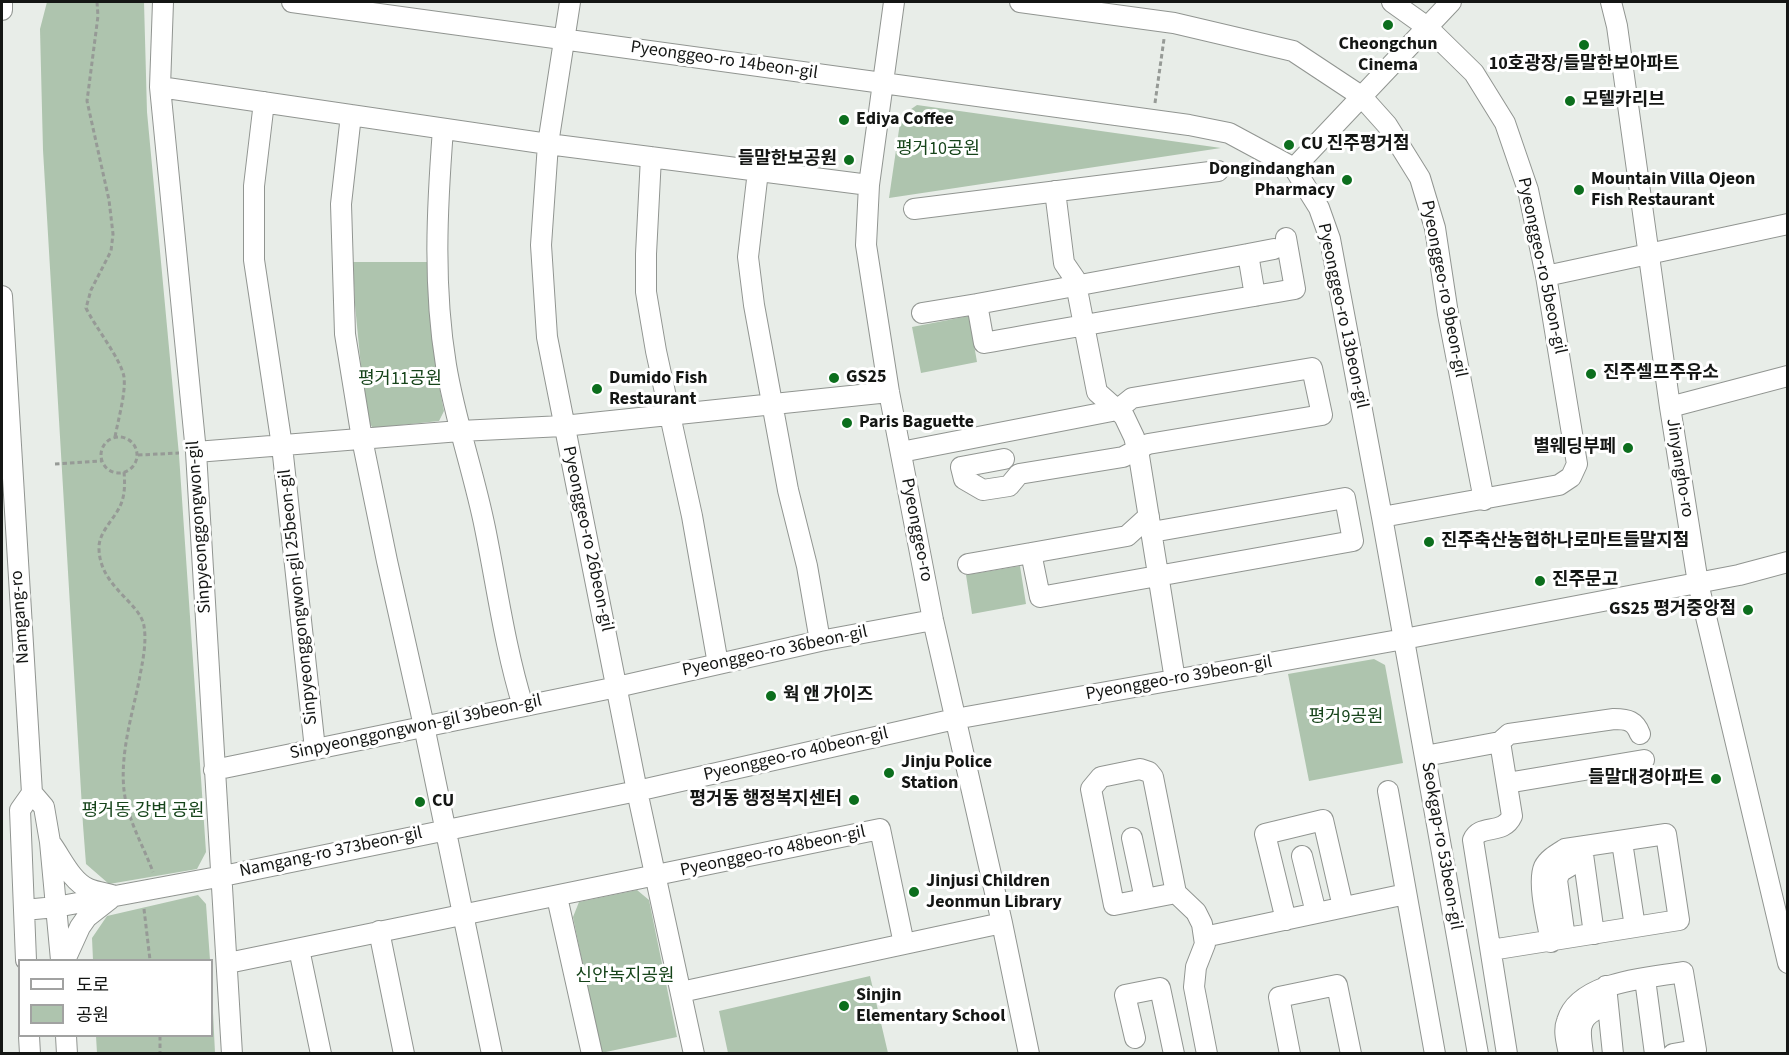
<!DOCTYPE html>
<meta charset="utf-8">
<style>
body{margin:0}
#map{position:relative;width:1789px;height:1055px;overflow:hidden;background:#e8ede8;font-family:"Source Sans 3","Noto Sans KR",sans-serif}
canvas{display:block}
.frame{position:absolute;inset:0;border:3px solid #141614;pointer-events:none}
.legend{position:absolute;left:18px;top:959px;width:195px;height:78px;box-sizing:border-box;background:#fff;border:2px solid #a1a2a1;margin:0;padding:8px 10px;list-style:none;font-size:18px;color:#141614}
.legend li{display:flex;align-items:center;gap:12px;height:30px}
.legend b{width:30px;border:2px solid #a1a2a1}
</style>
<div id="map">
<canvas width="1789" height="1055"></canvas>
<div class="frame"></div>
<ul class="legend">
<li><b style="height:8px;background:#fff"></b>도로</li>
<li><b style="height:16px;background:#aec4ae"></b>공원</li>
</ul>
</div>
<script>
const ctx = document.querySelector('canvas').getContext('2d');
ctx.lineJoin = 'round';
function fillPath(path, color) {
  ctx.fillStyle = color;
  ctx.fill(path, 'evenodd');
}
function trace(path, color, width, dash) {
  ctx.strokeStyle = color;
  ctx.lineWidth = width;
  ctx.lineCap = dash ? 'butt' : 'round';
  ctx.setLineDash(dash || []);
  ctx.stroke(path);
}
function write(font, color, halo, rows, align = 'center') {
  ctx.font = font + ' "Source Sans 3","Noto Sans KR",sans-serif';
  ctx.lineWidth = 6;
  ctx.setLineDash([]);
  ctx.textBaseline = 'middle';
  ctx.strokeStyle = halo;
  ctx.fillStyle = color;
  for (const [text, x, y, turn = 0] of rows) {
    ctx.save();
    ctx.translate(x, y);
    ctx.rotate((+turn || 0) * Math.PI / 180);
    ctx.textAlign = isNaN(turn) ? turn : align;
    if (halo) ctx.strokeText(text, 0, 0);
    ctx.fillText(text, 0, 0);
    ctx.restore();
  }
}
const green = new Path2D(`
 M47,2H144L147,112L179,455L206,852L197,869L109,884L86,864L83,825L43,150L40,29Z
 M917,105L1221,148L889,198L901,116Z
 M353,262H428L431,331L438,380L444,411L439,421L373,428L366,419L355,305Z
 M969,316L977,362L921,373L912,327Z
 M1020,566L1026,604L972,614L966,575Z
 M1374,659L1385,665L1403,763L1309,781L1288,674Z
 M637,890L649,900L677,1037L601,1053L573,917L579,902Z
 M198,895L206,904L210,960H93L92,938L107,916Z
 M870,976L888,1053H728L719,1011Z
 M212,992L215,1053H97L96,1036H212Z`);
const path = new Path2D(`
 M97,2L98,16L87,101L109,200L113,234L111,251L91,290L86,308C95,327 121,359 124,377C126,393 118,420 115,437
 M1155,103L1164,39
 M101 455a18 18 0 1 1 36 0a18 18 0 1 1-36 0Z
 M138,455L179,453
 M55,464L101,461
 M124,472C125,483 125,494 121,504C115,519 98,532 99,549C100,587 140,602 144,626C147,644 142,664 139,681C132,715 120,754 124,790C127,819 143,845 153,872
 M144,909L150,960
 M160,1036V1054`);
const minor = new Path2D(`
 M163,2L160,87L196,452L232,1054
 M292,2L1189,125L1229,133L1294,168L1319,208L1330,239L1382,517L1478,1054
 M570,2L548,144L541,245L547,337L637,791L694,1054
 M894,2L869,185L866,245L889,392L933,620L1002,923L1029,1054
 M1020,2L1174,23L1293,51L1361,96L1387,125L1420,178L1435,228L1448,314L1484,500
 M1611,2L1617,26L1670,407L1698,583L1788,963
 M2,10V2
 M160,87L548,144L869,185
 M264,102L254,186V260L282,446L315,749
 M351,115L341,204L345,334L362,439L387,561L424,726L492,1054
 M443,129C437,208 433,286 446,365C455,420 474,473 485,528C497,587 505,648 523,706
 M651,157L646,254V292L656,351L692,516L718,664
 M1294,168L1451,2
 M758,171L748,257L754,305L788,490L807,566L820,641
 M1055,191L1064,263L1075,279L1097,392L1124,416L1134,437L1139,456L1175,680
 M914,209L1218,171
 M1248,254L1274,249
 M1546,276L1788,224
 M2,296L32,793L44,807L50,842L61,960
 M1255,296L1248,254L977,304L984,343C1087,324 1191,307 1295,289L1286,238
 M922,313L977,304
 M1670,407L1788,376
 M196,452L460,431L563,426L889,392
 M901,452L1117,410L1132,398L1312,368L1322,415L1148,444L1123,457L1019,474L1009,486L983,490L964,479L961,467L1004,459
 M1149,516L1127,536L1031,553L1040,597L1353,541L1345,498L1152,532
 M1382,517L1559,485L1571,477L1577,464L1546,276L1528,190L1505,123L1474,73L1427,27L1392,2
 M968,564L1031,553
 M1500,742L1512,816C1503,836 1480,823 1473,840L1507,1054
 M1425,756L1500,742L1509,734L1614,719C1628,719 1635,721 1640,734
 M214,770L617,687L820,641L933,620
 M1507,783L1644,760
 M1388,791L1435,1054
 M1132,838L1145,899
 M1622,842L1635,927
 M52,845C62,859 72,882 89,889C96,892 105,893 112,895
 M1582,847L1594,934
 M1302,856L1316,913
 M1176,893L1114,905L1091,789L1101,777L1140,769L1149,772L1153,777L1176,893L1196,912L1202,924L1205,944L1196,967L1194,987L1207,1054
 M557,897L592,1054
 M24,910L56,907L223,876L637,791L955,719L1404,639L1739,575L1788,562
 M1286,920L1265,834L1323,820L1343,907
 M379,931L404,1054
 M1204,937L1406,894
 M1565,938L1557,880L1560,872L1570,866
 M299,949L321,1054
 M1491,950L1679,920L1666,834L1565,849C1557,854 1548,859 1544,867C1537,883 1548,924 1551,942
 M26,960L20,810L32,793
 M65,960L80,927L87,917L110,899
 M228,963L880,829L904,944
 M1645,979L1655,1054
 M1606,986L1613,1054
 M681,992L1002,923
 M29,1036L30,1054
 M66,1036L67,1054
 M1135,1038L1125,995L1160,988L1174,1054
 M1290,1054L1279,997L1337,985L1351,1054
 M1569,1054C1567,1043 1563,1031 1567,1021C1579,981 1649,978 1683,972L1696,1050L1673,1054
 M1583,1054C1581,1036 1576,1021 1594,1011`);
const markers = [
 [1388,25,6,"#0c6e1d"],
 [1584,45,6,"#0c6e1d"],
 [1570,101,6,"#0c6e1d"],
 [844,120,6,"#0c6e1d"],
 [1289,145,6,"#0c6e1d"],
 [849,160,6,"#0c6e1d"],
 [1347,180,6,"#0c6e1d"],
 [1579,190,6,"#0c6e1d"],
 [1591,374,6,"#0c6e1d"],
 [834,378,6,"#0c6e1d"],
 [597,389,6,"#0c6e1d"],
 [847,423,6,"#0c6e1d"],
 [1628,448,6,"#0c6e1d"],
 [1429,542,6,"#0c6e1d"],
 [1540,581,6,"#0c6e1d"],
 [1748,610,6,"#0c6e1d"],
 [771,696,6,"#0c6e1d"],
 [889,773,6,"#0c6e1d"],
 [1716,779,6,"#0c6e1d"],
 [854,800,6,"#0c6e1d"],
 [420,802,6,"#0c6e1d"],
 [914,892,6,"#0c6e1d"],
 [844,1006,6,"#0c6e1d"]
];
const poiNames = [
 ["Cheongchun",1388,45,"center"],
 ["Cinema",1388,66,"center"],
 ["10호광장/들말한보아파트",1584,65,"center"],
 ["모텔카리브",1582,101],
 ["Ediya Coffee",856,120],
 ["CU 진주평거점",1301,145],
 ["들말한보공원",837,160,"right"],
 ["Dongindanghan",1335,170,"right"],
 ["Pharmacy",1335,191,"right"],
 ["Mountain Villa Ojeon",1591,180],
 ["Fish Restaurant",1591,201],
 ["진주셀프주유소",1603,374],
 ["GS25",846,378],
 ["Dumido Fish",609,379],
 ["Restaurant",609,400],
 ["Paris Baguette",859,423],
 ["별웨딩부페",1616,448,"right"],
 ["진주축산농협하나로마트들말지점",1441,542],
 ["진주문고",1552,581],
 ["GS25 평거중앙점",1736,610,"right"],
 ["웍 앤 가이즈",783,696],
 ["Jinju Police",901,763],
 ["Station",901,784],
 ["들말대경아파트",1704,779,"right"],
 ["평거동 행정복지센터",842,800,"right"],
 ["CU",432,802],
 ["Jinjusi Children",926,882],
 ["Jeonmun Library",926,903],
 ["Sinjin",856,996],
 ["Elementary School",856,1017]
];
const streetNames = [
 ["Pyeonggeo-ro 14beon-gil",724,61,8],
 ["Pyeonggeo-ro 5beon-gil",1541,266,78],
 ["Pyeonggeo-ro 9beon-gil",1443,289,79],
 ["Pyeonggeo-ro 13beon-gil",1342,316,78],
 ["Jinyangho-ro",1679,468,81],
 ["Sinpyeonggongwon-gil",200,527,-94],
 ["Pyeonggeo-ro",916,530,79],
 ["Pyeonggeo-ro 26beon-gil",587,539,78],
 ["Sinpyeonggongwon-gil 25beon-gil",299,597,-96],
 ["Namgang-ro",21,617,-94],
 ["Pyeonggeo-ro 36beon-gil",775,652,-12],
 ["Pyeonggeo-ro 39beon-gil",1179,679,-10],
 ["Sinpyeonggongwon-gil 39beon-gil",416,728,-12],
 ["Pyeonggeo-ro 40beon-gil",796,755,-13],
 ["Seokgap-ro 53beon-gil",1441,846,80],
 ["Pyeonggeo-ro 48beon-gil",773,852,-12],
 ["Namgang-ro 373beon-gil",331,853,-12]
];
const parkNames = [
 ["평거10공원",938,150],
 ["평거11공원",400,380],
 ["평거9공원",1346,718],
 ["평거동 강변 공원",143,812],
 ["신안녹지공원",625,977]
];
fillPath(green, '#aec4ae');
trace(minor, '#919591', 22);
trace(path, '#969a96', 3, [4.5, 3]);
trace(minor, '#fff', 20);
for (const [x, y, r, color] of markers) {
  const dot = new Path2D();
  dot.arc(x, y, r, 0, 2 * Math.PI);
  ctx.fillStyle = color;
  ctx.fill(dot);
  trace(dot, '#fff', 2);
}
write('bold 18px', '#141614', '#fff', poiNames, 'left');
write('18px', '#141614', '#fff', streetNames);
write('18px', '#16441a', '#fff', parkNames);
</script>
